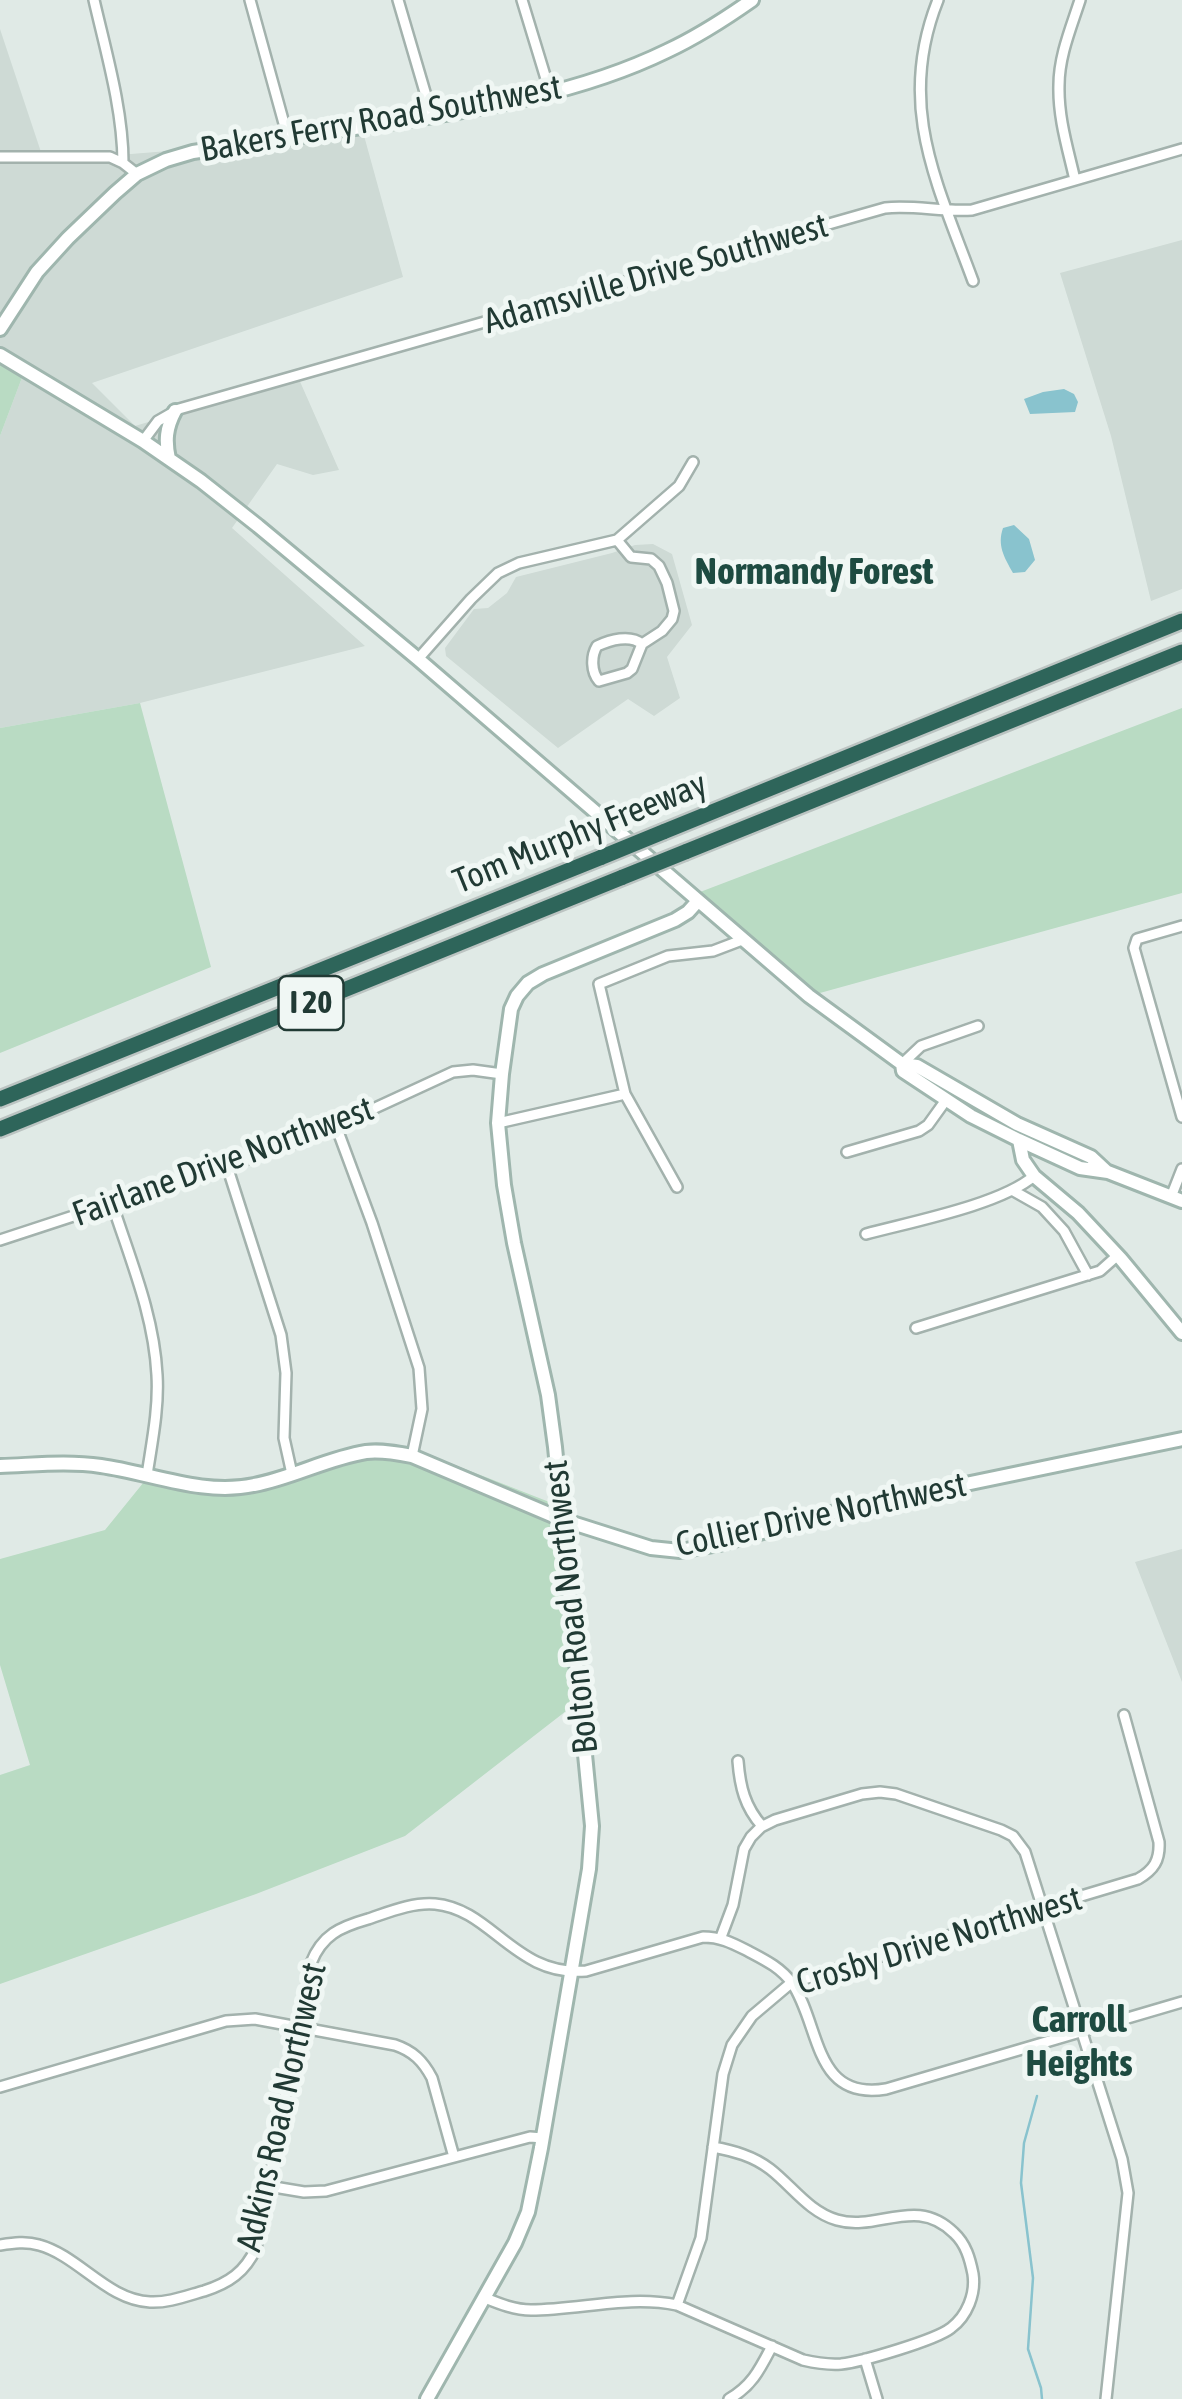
<!DOCTYPE html>
<style>
body{margin:0}
canvas{display:block;background:#e0eae6}
</style>
<canvas width="1182" height="2399"></canvas>
<script>
const ctx = document.querySelector('canvas').getContext('2d');
ctx.lineJoin = 'round';
function fillPath(path, color) {
  ctx.fillStyle = color;
  ctx.fill(path, 'evenodd');
}
function trace(path, color, width, dash) {
  ctx.strokeStyle = color;
  ctx.lineWidth = width;
  ctx.lineCap = dash ? 'butt' : 'round';
  ctx.setLineDash(dash || []);
  ctx.stroke(path);
}
function write(font, color, halo, rows, align = 'center') {
  ctx.font = font + ' "Asap Condensed",sans-serif';
  ctx.lineWidth = 10;
  ctx.setLineDash([]);
  ctx.textBaseline = 'middle';
  ctx.strokeStyle = halo;
  ctx.fillStyle = color;
  for (const [text, x, y, turn = 0] of rows) {
    ctx.save();
    ctx.translate(x, y);
    ctx.rotate((+turn || 0) * Math.PI / 180);
    ctx.textAlign = isNaN(turn) ? turn : align;
    if (halo) ctx.strokeText(text, 0, 0);
    ctx.fillText(text, 0, 0);
    ctx.restore();
  }
}
const built = new Path2D(`
 M0,29L44,161L280,142L363,132L403,277L92,383L135,426L298,377L339,470L313,475L277,464L232,528L365,646L140,703L0,728V436L26,367L0,351Z
 M1182,240V589L1151,601L1111,436L1060,273Z
 M653,544L672,554L692,625L667,657L680,698L654,716L628,699L558,748L446,656L445,648L474,609L488,608L507,593L516,577L612,553L635,545Z
 M1182,1549V1682L1135,1562Z`);
const green = new Path2D(`
 M0,351L26,367L0,436Z
 M140,703L211,967L0,1053V728Z
 M1182,708V893L809,996L687,897Z
 M409,1447L562,1507L588,1694L405,1836L256,1894L0,1984V1775L30,1765L0,1665V1559L105,1530L152,1472L248,1485L312,1466Z`);
const water = new Path2D(`
 M1064,389L1074,394L1078,402L1075,412L1030,414L1024,399L1043,392Z
 M1014,525L1029,539L1035,560L1025,572L1013,573C1004,557 997,545 1003,528Z`);
const stream = new Path2D(`
 M1037,2096L1024,2143L1021,2183L1033,2278L1028,2349L1041,2388L1042,2399`);
const street = new Path2D(`
 M94,0C106,52 123,110 123,163
 M250,0L288,138
 M398,0L432,116
 M522,0L550,92
 M938,0C896,105 937,183 973,281
 M0,157H110L123,163L137,174
 M1075,180C1068,149 1058,118 1059,85C1059,56 1071,28 1080,0
 M143,441L158,421L179,409L885,208C914,205 942,212 972,210L1182,149
 M617,540L631,557L651,559L659,566L667,583L674,611L672,619L662,631L642,644L632,669L627,673L599,681C591,672 591,656 597,646C610,640 630,634 642,644
 M418,659L471,599L498,573L519,563L617,540L679,486L693,462
 M1182,926L1137,939L1134,948L1182,1117
 M902,1064L921,1046L978,1026
 M498,1123L625,1094
 M336,1126L372,1223L419,1368L422,1409L412,1456
 M847,1152L919,1131L928,1125L946,1100
 M227,1166L281,1335L286,1373L284,1438L292,1474
 M677,1187L625,1094L599,984L668,956L713,951L742,940
 M1012,1190L1042,1207L1064,1231L1088,1275
 M1171,1197L1182,1169
 M112,1203C130,1259 154,1315 157,1375C159,1408 152,1442 147,1475
 M866,1234C910,1222 1000,1205 1034,1176
 M0,1240L287,1146L336,1126L453,1072L473,1070L502,1074
 M916,1328L1100,1271L1118,1255
 M738,1761C740,1787 745,1807 762,1826
 M721,1937L733,1905L744,1849L751,1837L761,1827L775,1820L862,1794L880,1792L896,1794L1001,1830L1013,1836L1025,1852L1122,2159L1128,2193L1106,2399
 M0,2087L226,2021L255,2019L395,2045C413,2051 423,2061 432,2078L454,2157
 M268,2186L304,2192L326,2191L530,2137L543,2138
 M0,2245C13,2243 26,2241 39,2245C79,2256 107,2300 150,2302C168,2303 186,2296 204,2291C229,2283 245,2272 256,2248L311,1963C322,1935 340,1927 368,1919C389,1912 413,1902 435,1904C492,1909 515,1977 586,1971L703,1937C721,1937 732,1943 748,1951C765,1960 780,1967 792,1983C821,2026 813,2101 886,2089L1182,2002
 M485,2298C500,2304 515,2310 531,2310C580,2310 628,2295 677,2305L803,2360C816,2363 828,2365 841,2364C861,2362 936,2340 951,2328C967,2316 976,2294 973,2274C970,2259 966,2244 954,2233C916,2195 878,2232 837,2220C809,2212 792,2186 770,2169C753,2156 734,2151 713,2147
 M677,2305L701,2238L723,2074L732,2045L752,2016L791,1983L1138,1879C1154,1870 1160,1860 1159,1842L1124,1715
 M865,2359L877,2399
 M729,2399C752,2386 760,2369 772,2346`);
const secondary = new Path2D(`
 M0,329L37,272L68,238L115,193L137,174L166,160L193,152C258,142 323,133 388,123C482,109 581,93 667,51C697,37 725,19 752,0
 M0,355L143,441L201,481L258,526L418,659L809,996L902,1064L903,1071L971,1116L1019,1140L1080,1168L1108,1172L1182,1201
 M169,459C165,441 166,428 175,411
 M902,1064L917,1066L1017,1124L1091,1157L1106,1171
 M1019,1140L1023,1160L1034,1176L1078,1213L1121,1259L1182,1333
 M0,1466C34,1465 67,1461 101,1466C151,1473 203,1496 254,1485C292,1478 328,1458 366,1452C381,1450 397,1453 412,1456L563,1520L651,1548L680,1551L719,1544L850,1508L1182,1439
 M427,2399L515,2243L528,2212L541,2148L589,1869L592,1826L555,1447L548,1395L514,1243L504,1185L498,1123L502,1074L511,1009L517,996L528,983L543,974L675,920L688,912L697,902`);
const highway = new Path2D(`
 M663,832L1182,621
 M685,852L1182,652
 M0,1099L602,857
 M0,1129L623,877`);
const highwayBridge = new Path2D(`
 M602,857L663,832
 M623,877L685,852`);
const shields = [
 [311,1003,65]
];
const shieldNames = [
 ["I 20",311,1003]
];
const streetNames = [
 ["Bakers Ferry Road Southwest",381,119,-10],
 ["Adamsville Drive Southwest",656,274,-16],
 ["Tom Murphy Freeway",580,833,-22],
 ["Fairlane Drive Northwest",223,1162,-20],
 ["Collier Drive Northwest",821,1515,-12],
 ["Bolton Road Northwest",571,1607,-96],
 ["Crosby Drive Northwest",939,1941,-17],
 ["Adkins Road Northwest",282,2107,-77]
];
const neighbourhoodNames = [
 ["Normandy Forest",814,572],
 ["Carroll",1079,2020],
 ["Heights",1079,2064]
];
fillPath(built, '#cedad5');
fillPath(green, '#b9dbc3');
fillPath(water, '#89c3ce');
trace(stream, '#89c3ce', 2.5);
trace(street, '#a3b2ad', 14);
trace(secondary, '#9fb6ae', 18);
trace(highway, '#bcc4c2', 20);
trace(street, '#fff', 9);
trace(secondary, '#fff', 12);
trace(highway, '#2e655a', 15);
trace(highwayBridge, '#bcc4c2', 20, []);
trace(highwayBridge, '#2e655a', 15);
for (const [x, y, w] of shields) {
  const box = new Path2D();
  box.roundRect(x - w / 2, y - 27, w, 54, 8);
  ctx.fillStyle = '#f0f7f4';
  ctx.fill(box);
  trace(box, '#213a34', 2.5);
}
write('bold 32px', '#213a34', null, shieldNames);
write('35px', '#213a34', '#f0f7f4', streetNames);
write('bold 38px', '#1e4b41', '#f0f7f4', neighbourhoodNames);
</script>
